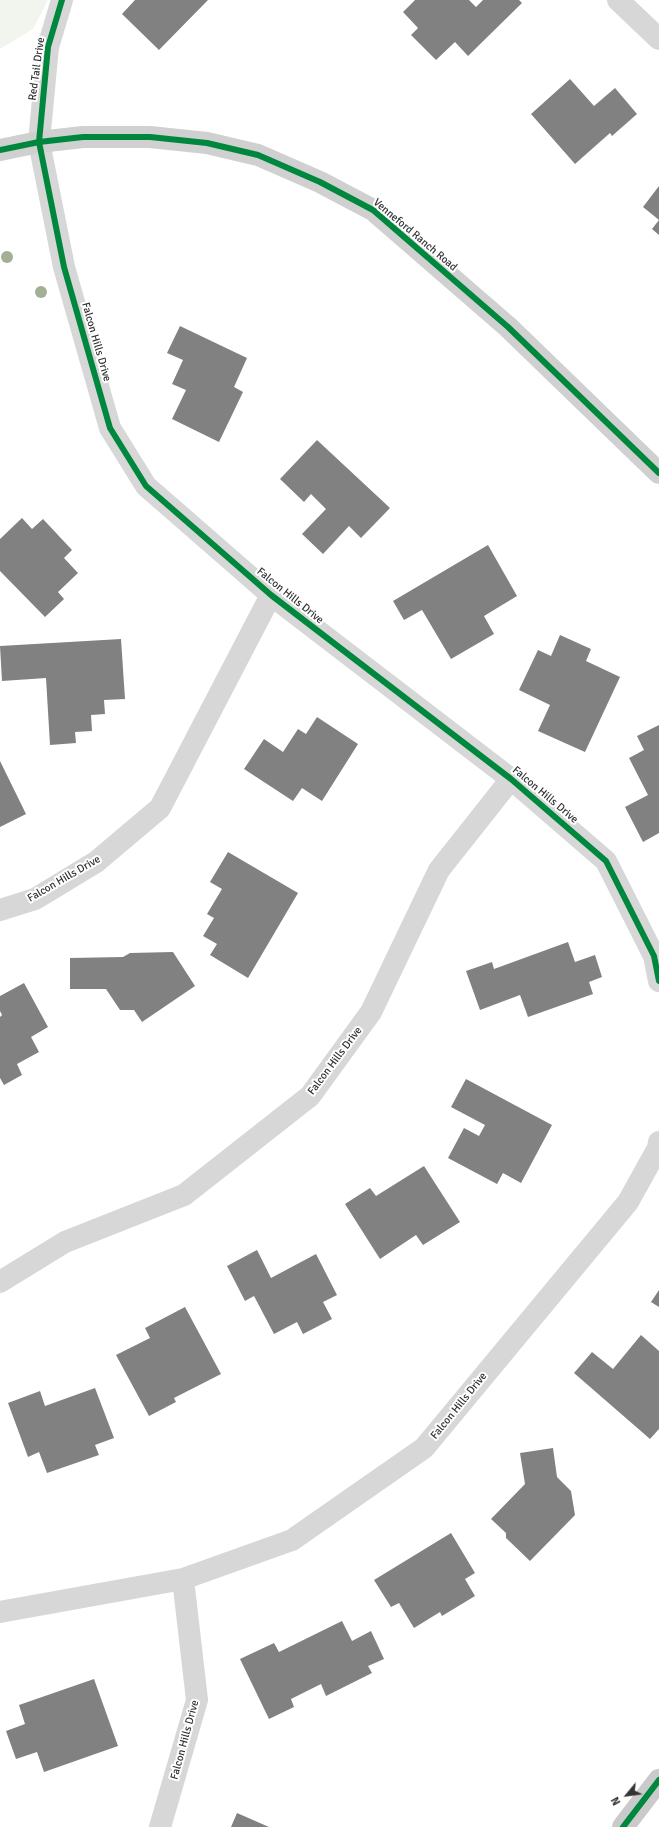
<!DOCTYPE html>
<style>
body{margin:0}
#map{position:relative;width:659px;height:1827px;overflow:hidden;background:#fff;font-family:Signika,sans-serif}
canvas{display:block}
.north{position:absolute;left:607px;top:1775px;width:40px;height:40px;-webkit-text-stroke:3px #fff;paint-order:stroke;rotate:241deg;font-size:11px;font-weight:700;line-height:16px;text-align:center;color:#333}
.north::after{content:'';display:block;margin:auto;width:14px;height:18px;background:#333;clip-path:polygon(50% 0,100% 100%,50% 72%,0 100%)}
</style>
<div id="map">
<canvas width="659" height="1827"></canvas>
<div class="north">N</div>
</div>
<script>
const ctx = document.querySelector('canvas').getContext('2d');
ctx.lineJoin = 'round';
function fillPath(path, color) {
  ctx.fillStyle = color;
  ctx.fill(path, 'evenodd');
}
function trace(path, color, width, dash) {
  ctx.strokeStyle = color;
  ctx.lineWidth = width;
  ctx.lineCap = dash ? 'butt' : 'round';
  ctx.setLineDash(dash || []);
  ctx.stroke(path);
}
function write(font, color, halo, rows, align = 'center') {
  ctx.font = font + ' Signika,sans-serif';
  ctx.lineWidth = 4;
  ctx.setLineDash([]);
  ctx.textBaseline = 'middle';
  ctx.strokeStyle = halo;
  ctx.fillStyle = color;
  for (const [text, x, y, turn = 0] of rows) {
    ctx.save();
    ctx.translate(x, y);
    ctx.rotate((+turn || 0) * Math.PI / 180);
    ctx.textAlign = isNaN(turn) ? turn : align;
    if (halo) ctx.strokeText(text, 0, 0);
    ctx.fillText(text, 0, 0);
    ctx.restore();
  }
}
const green = new Path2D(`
 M0,0H48L33,29L0,49Z`);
const building = new Path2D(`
 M135,0H208L159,50L122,14Z
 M415,0H469L476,7L483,0H519L522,3L468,56L455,42L436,60L411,35L418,28L403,12Z
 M570,79L594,106L615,88L637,114L612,136L610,133L575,164L531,114Z
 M659,186V220L643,207Z
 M659,220V235L652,229Z
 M180,326L247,358L234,387L243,392L219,442L172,419L186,390L172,384L183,360L167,353Z
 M317,440L390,508L361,538L349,526L323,554L302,534L326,509L311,494L304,502L280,479Z
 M22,518L32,529L43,519L72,550L64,558L78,573L58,592L64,599L45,617L0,571V539Z
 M488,545L517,596L484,616L494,634L451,659L422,610L404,620L393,601Z
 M560,635L591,649L586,661L620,677L585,752L538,731L550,705L519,690L538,650L551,656Z
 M121,639L125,699L104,700L105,714L91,715L92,731L75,732L76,743L50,745L46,678L2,681L0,646Z
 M317,717L358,744L322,801L302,788L293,801L244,769L264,739L283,752L298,729L306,734Z
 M659,725V833L643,842L625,807L648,795L629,758L644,750L637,736Z
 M0,761L26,814L0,827Z
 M228,852L298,893L248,978L210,955L217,944L203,936L214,918L207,914L222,889L210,882Z
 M568,942L575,962L595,955L602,977L589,982L593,994L528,1017L520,995L480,1010L466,971L492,962L494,969Z
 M173,952L195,986L142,1022L134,1010H120L106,989H70V958L123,957L130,953Z
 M24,983L48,1027L31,1037L39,1052L17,1064L22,1075L4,1085L0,1078V1017L2,1015L0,1011V996Z
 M466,1079L552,1125L521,1183L503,1173L497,1184L448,1158L464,1128L479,1136L485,1125L451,1107Z
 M424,1166L460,1222L423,1245L416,1235L380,1259L345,1204L370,1188L376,1196Z
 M257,1250L271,1278L316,1254L337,1295L323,1302L332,1319L303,1334L297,1322L274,1334L254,1296L245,1301L227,1266Z
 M659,1290V1307L651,1302Z
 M185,1307L221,1374L174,1398L176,1402L149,1416L116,1355L150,1338L145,1328Z
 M641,1335L659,1351V1429L650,1439L574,1373L592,1352L613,1369Z
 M95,1388L114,1438L95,1445L99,1455L47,1473L39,1452L28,1457L8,1403L40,1391L45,1406Z
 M553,1448L557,1477L571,1491L575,1515L530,1561L506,1538V1533L491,1519L525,1484L520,1453Z
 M451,1533L475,1573L465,1579L475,1596L442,1616L440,1612L414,1628L399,1603L391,1607L374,1580Z
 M342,1621L352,1641L371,1631L384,1659L368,1666L372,1673L326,1696L321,1684L291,1699L294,1707L269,1719L240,1659L274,1643L279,1652Z
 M94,1679L118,1746L44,1772L37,1752L16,1759L6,1731L25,1724L19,1705Z
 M237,1813L269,1827H231Z`);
const street = new Path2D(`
 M62,0L48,47L39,142L64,267L110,428L146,486L271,595L511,779L606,861L654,956L659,981
 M618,0L659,39
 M0,910L35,899L96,862L160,808L271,595
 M0,1282L65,1242L184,1195L310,1096L371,1012L439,870L511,779
 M0,1612L183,1579L292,1540L424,1448L628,1202L658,1148L659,1142
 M160,1827L197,1700L183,1579`);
const secondary = new Path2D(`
 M0,150L39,142L83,137H150L207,143L258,155L320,182L373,210L508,327L659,473`);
const primary = new Path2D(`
 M623,1827L659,1780`);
const cycleway = new Path2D(`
 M62,0L48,47L39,142L64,267L110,428L146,486L271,595L511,779L606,861L654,956L659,981
 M0,150L39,142L83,137H150L207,143L258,155L320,182L373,210L508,327L659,473
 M623,1827L659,1780`);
const trees = [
 [7,257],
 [41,292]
];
const streetNames = [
 ["Red Tail Drive",37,69,-82],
 ["Venneford Ranch Road",415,235,40],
 ["Falcon Hills Drive",96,342,74],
 ["Falcon Hills Drive",290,596,39],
 ["Falcon Hills Drive",545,795,40],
 ["Falcon Hills Drive",64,879,-30],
 ["Falcon Hills Drive",335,1061,-53],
 ["Falcon Hills Drive",459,1406,-51],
 ["Falcon Hills Drive",185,1740,-75]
];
fillPath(green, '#f1f5ed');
fillPath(building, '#818181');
trace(street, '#d7d7d7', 22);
trace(secondary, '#d0d0d0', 22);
trace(primary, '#cacaca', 22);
trace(cycleway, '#00873e', 6);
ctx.fillStyle = '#a2b095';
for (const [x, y] of trees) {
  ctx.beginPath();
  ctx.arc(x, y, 6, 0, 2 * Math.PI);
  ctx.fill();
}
write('11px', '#333', '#fff', streetNames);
</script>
